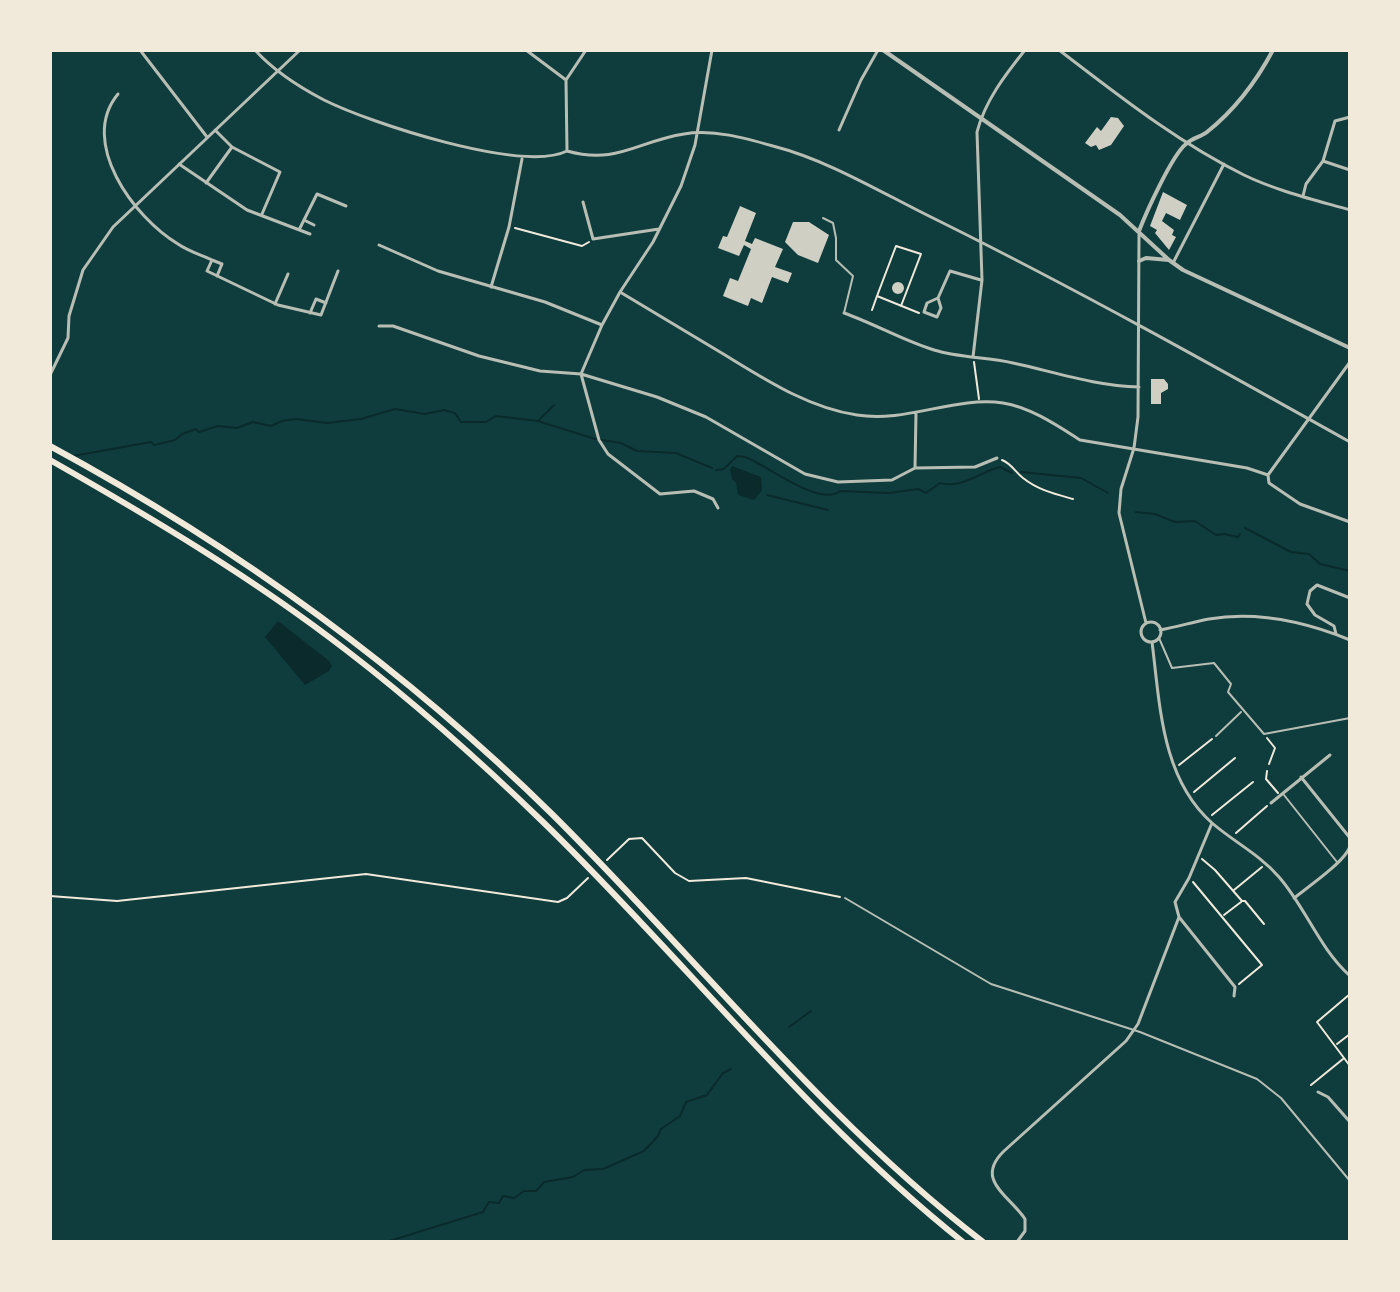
<!DOCTYPE html>
<style>
body{margin:0}
#map{position:relative;width:1400px;height:1292px;overflow:hidden;background:#0f3d3e;font-family:"Roboto Serif",serif}
canvas{display:block}
.frame{position:absolute;inset:0;border:52px solid #f1e9da;pointer-events:none}
</style>
<div id="map">
<canvas width="1400" height="1292"></canvas>
<div class="frame"></div>
</div>
<script>
const ctx = document.querySelector('canvas').getContext('2d');
ctx.lineJoin = 'round';
function fillPath(path, color) {
  ctx.fillStyle = color;
  ctx.fill(path, 'evenodd');
}
function trace(path, color, width, dash) {
  ctx.strokeStyle = color;
  ctx.lineWidth = width;
  ctx.lineCap = dash ? 'butt' : 'round';
  ctx.setLineDash(dash || []);
  ctx.stroke(path);
}
const water = new Path2D(`
 M732,466L761,477L762,490L754,500L738,495L736,483L732,479L730,470Z
 M278,621L329,661L332,666L329,671L305,685L265,637Z`);
const stream = new Path2D(`
 M538,421L554,405
 M73,456L151,442L154,445L175,440L182,434L196,429L199,432L218,426L237,428L253,422L271,426L282,421L296,419L327,423L361,419L395,409L425,414L444,410L455,413L461,422H486L496,416L538,421L595,439L621,443L637,451L676,453L712,468
 M716,470L724,469L737,456L745,457C764,463 820,508 840,491L889,493L918,489L926,493L940,483C962,489 980,472 1000,467L1012,473
 M1021,472L1081,478L1108,493
 M767,495L828,510
 M1136,512L1155,514L1175,522L1195,521L1216,535L1224,534L1238,537L1240,534
 M1245,528L1291,552L1309,554L1320,564L1350,571
 M789,1027L811,1011
 M386,1242L483,1212L489,1202L499,1203L503,1196L514,1198L524,1191H536L544,1182L573,1177L584,1170L603,1169L644,1151L658,1136L661,1129L680,1116L686,1102L707,1095L723,1073L731,1069`);
const building = new Path2D(`
 M1111,117L1118,118L1124,126L1111,145L1099,150L1096,145L1091,147L1085,143L1097,127L1101,131Z
 M1163,192L1187,205L1180,220L1166,213L1162,221L1174,230L1172,235L1176,237L1169,250L1155,233L1157,230L1150,226Z
 M740,206L756,213L745,241L752,244L755,238L783,249L775,267L792,273L788,283L772,277L762,303L751,298L748,306L723,296L730,278L738,281L751,249L744,245L739,256L718,248L723,236L727,237Z
 M793,222H809L829,235L818,263L798,255L785,242Z
 M892 288a6 6 0 1 1 12 0a6 6 0 1 1-12 0Z
 M1151,379H1164L1168,384V389L1161,393V404H1151Z`);
const path = new Path2D(`
 M515,228L582,246L589,242
 M877,296L896,246L921,254L901,306
 M872,310L877,296L919,313
 M974,362L979,399
 M1002,460C1012,464 1015,472 1023,478C1038,490 1055,494 1073,499
 M1267,738L1275,748L1269,764
 M1179,765L1212,739
 M1267,771L1266,779L1278,793
 M1194,792L1235,758
 M1212,815L1253,782
 M1236,833L1267,806
 M1202,859L1215,870L1242,901H1245L1264,924
 M607,860L629,839L642,838L675,873L689,881L746,878L840,897
 M1193,882L1262,965L1239,984
 M1234,890L1262,867
 M50,896L117,901L366,874L558,902L567,898L588,878
 M1224,915L1241,902
 M1350,994L1317,1022L1350,1066
 M1337,1044L1350,1034
 M1311,1085L1343,1059`);
const service = new Path2D(`
 M823,218L833,223L836,238V260L853,276L844,313
 M1159,638L1172,668L1214,663L1231,684L1228,692L1264,734L1350,718
 M1216,736L1241,712
 M1284,795L1337,862
 M845,898L991,984L1140,1032L1257,1079L1281,1098L1350,1181`);
const minor = new Path2D(`
 M140,50L207,137
 M255,50C274,71 299,87 324,100C370,123 522,173 567,151
 M526,50L566,80
 M712,50L695,145L681,186L653,242L620,292L602,325L581,374L599,440L608,454L660,494L694,491L713,499L718,508
 M1059,50C1118,95 1177,142 1244,175C1277,191 1315,200 1350,210
 M118,94C78,142 134,218 178,244C188,251 201,255 212,260
 M215,130L232,147L280,172L262,214
 M839,130L861,80L878,50
 M567,151C617,165 638,141 684,134C713,129 745,138 773,146C831,161 885,195 939,221C1078,290 1214,366 1350,442
 M567,151L566,80L586,50
 M1323,161L1350,170
 M179,164L247,210L310,234
 M206,183L232,147
 M1303,196L1306,184L1323,161L1335,121L1350,117
 M583,202L593,239L659,229
 M304,220L314,225
 M299,230L317,194L346,206
 M1139,235L1138,417L1134,448L1121,489L1119,513L1146,623
 M379,245L438,271L545,302L602,325
 M1173,263L1224,164
 M217,276L222,264L212,260L207,271L278,305L321,315L338,271
 M491,287L509,227L522,159
 M620,292C655,313 690,334 725,355C766,380 809,408 857,415C906,423 955,396 1003,403C1030,407 1058,426 1080,440L1247,468L1268,475L1350,362
 M938,298L941,308L937,317L924,312L927,303L938,298L950,271L981,280
 M275,304L288,274
 M310,313L316,299L326,303
 M844,313C875,324 904,341 934,350C960,358 987,357 1013,363C1055,372 1095,386 1139,387
 M379,326H393L479,356L540,371L581,374L657,397L706,417L805,474L838,482L892,480L915,468L975,467L997,458
 M973,357L982,280L977,132C985,101 1005,75 1025,50
 M50,375L68,338L69,316L83,270L113,227L300,50
 M915,468L916,413
 M1268,475L1269,483L1300,504L1350,522
 M1141 632a10 10 0 1 1 20 0a10 10 0 1 1-20 0Z
 M1160,630C1177,627 1193,622 1209,619C1257,611 1306,622 1350,640
 M1336,634L1334,626L1315,615L1307,604L1310,591L1317,585L1350,598
 M1152,642C1160,704 1161,778 1212,823C1234,842 1259,854 1279,877C1306,908 1319,948 1350,976
 M1301,777L1350,838
 M1271,803L1330,755
 M1294,898C1308,887 1346,861 1350,846
 M1179,917L1235,987L1234,996
 M1318,1092L1328,1097L1350,1122
 M1017,1242L1025,1231V1219C1009,1195 974,1180 1004,1151L1126,1041L1138,1024L1179,917L1175,902L1189,878L1212,823`);
const tertiary = new Path2D(`
 M883,50L1120,215L1169,260L1183,270L1350,348
 M1139,231C1146,213 1172,155 1186,144C1192,138 1201,137 1207,132C1236,109 1256,82 1273,50
 M1139,261L1146,258L1169,260`);
const motorway = new Path2D(`
 M50,446C233,545 404,668 553,815C696,957 822,1118 983,1242
 M50,460C152,518 253,578 346,650C415,703 480,761 543,822C685,960 807,1118 963,1242`);
fillPath(water, '#0a2a2b');
trace(stream, '#0a2a2b', 2);
fillPath(building, '#cfcfc3');
trace(path, '#f1e9da', 2);
trace(service, '#b8beb3', 2);
trace(minor, '#b8beb3', 3);
trace(tertiary, '#b8beb3', 4);
trace(motorway, '#f1e9da', 6);
</script>
